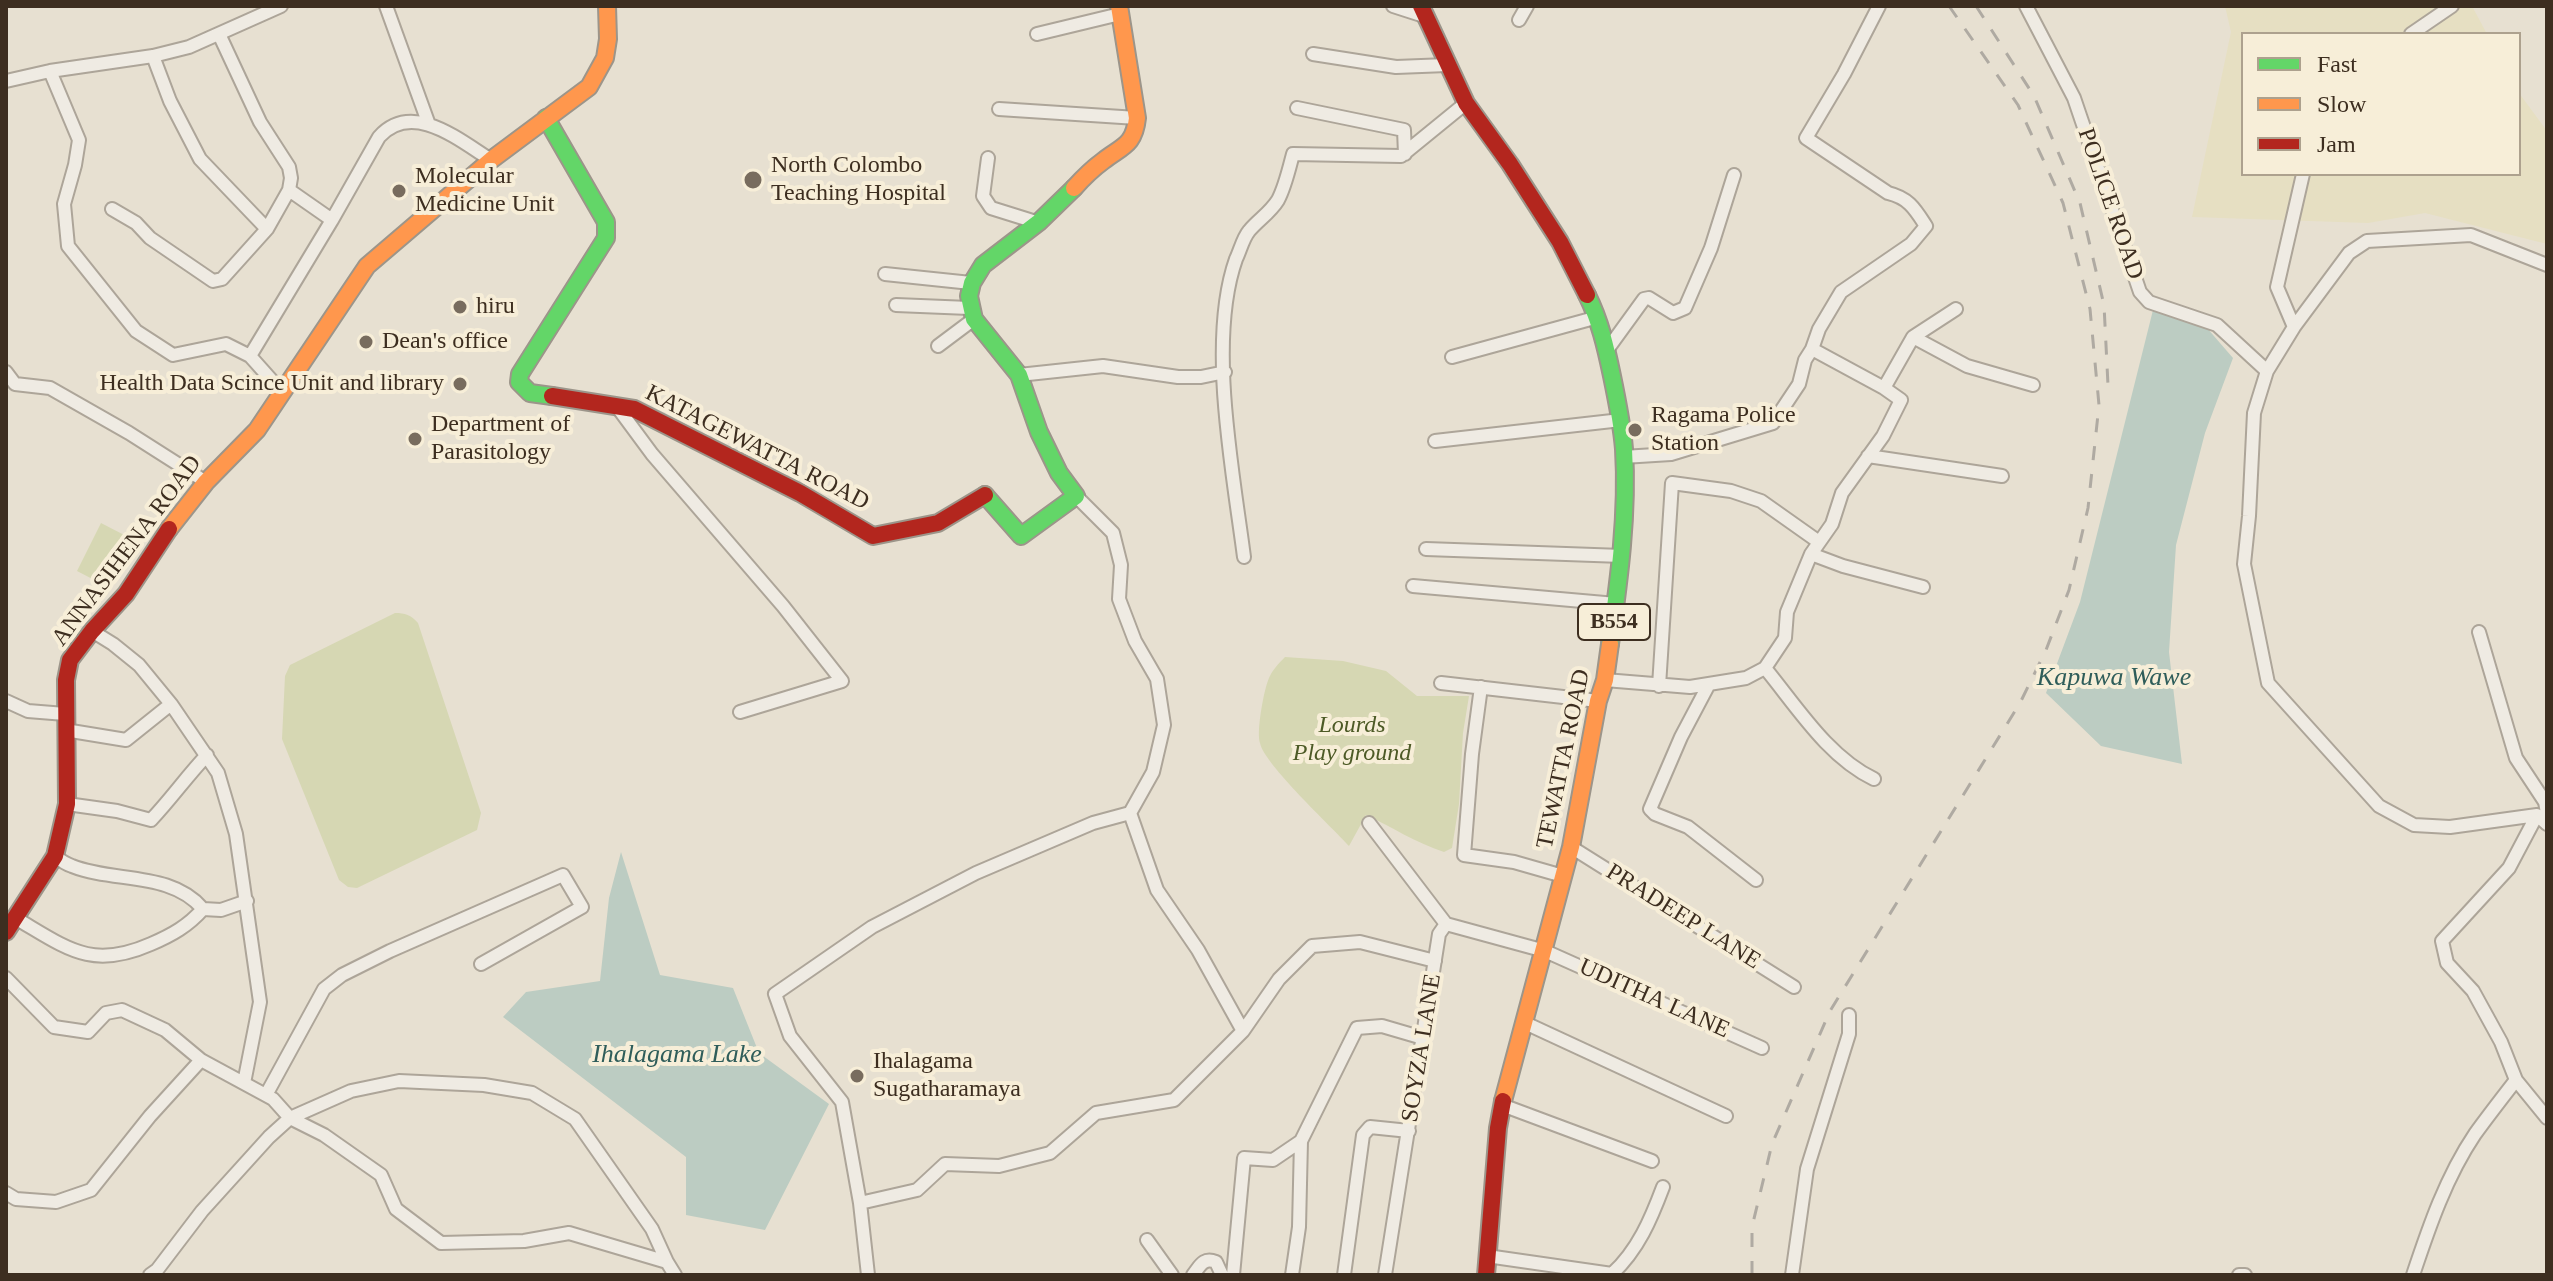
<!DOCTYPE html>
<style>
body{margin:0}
#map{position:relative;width:2553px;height:1281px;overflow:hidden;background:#e7e0d1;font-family:Georgia,serif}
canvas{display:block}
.frame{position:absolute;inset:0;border:8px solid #3d2e20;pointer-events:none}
.legend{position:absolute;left:2241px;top:32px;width:280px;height:144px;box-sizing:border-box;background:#f7eed8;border:2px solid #ada18e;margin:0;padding:10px 14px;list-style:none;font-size:24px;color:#3d2e20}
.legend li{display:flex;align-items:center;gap:16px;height:40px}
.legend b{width:40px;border:2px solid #ada18e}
</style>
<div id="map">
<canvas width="2553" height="1281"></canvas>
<div class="frame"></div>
<ul class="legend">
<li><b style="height:10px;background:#63d668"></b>Fast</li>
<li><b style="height:10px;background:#ff974d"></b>Slow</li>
<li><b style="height:10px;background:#b3261e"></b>Jam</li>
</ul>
</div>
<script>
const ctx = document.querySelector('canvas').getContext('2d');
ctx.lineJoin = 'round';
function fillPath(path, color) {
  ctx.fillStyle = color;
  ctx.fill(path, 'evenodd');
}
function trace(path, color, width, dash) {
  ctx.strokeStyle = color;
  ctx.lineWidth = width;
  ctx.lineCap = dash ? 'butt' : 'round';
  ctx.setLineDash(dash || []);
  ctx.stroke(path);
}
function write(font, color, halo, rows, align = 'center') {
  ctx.font = font + ' Georgia,serif';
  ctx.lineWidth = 8;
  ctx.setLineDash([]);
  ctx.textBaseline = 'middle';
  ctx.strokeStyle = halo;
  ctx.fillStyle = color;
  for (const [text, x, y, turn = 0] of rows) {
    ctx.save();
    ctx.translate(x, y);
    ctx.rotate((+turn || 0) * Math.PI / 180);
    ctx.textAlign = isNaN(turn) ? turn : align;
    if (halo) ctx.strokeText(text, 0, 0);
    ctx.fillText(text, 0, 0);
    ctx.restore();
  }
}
const farmland = new Path2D(`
 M2225,6H2472L2487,34H2243V174H2519V93L2547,131V244L2425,213L2368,223L2192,217L2231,32Z`);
const green = new Path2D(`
 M101,523L130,538L106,586L77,571Z
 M395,613C405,613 411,615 418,623L481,813L477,830L357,888L348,887L339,880L282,739L285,676L290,665Z
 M1285,657L1343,661L1386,671L1417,696H1469L1463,733L1459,804L1452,848L1444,852C1416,843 1392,827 1366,815L1349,846C1331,826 1264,764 1260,743C1257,734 1261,710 1263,700C1268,678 1269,673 1285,657Z`);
const water = new Path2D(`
 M2153,310L2207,328L2233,358L2205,433L2176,545L2169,652L2182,764L2101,746L2046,693L2080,602Z
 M621,852L660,975L733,988L759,1053L829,1104L765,1230L686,1215V1157L503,1017L526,992L600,981L609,898Z`);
const street = new Path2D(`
 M386,6L428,122
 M1393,6L1424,16
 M2026,6L2074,98L2140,292L2149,302L2217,325L2267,371L2294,327L2277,287L2303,174
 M1519,20L1527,6
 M219,34L260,122L289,167L291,178L289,190
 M1037,34L1120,14
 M2411,34L2452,6
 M1313,54L1396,67L1447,65
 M153,56L170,101L200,159L267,229
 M50,71L79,140L75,165L64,204L68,246L136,331L173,355L226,344L250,356L283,393
 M6,81L50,71L153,56L189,47L281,6
 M1297,108L1404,130L1405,154
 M999,109L1137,118
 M988,158L983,196L991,208L1039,223
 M112,209L136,223L150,238L213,281L222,279L267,229L289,190L332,220L379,137C412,100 459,140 491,160
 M885,274L971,283
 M896,305L969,308
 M2294,327L2349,253L2367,241L2471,235L2547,265
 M1913,337L1956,309
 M938,346L974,319
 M1607,350L1644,299L1649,298L1673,313L1685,308L1711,248L1734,175
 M250,356L332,220
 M1452,357L1598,317
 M2267,371L2254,413L2249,516L2244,564L2268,683L2379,806L2414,825L2450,827L2537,815L2547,824
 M6,372L15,384L50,388L129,433L206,482
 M1019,375L1103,366L1178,377H1201L1225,372
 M1884,388L1913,337L1967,366L2033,385
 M618,408L652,454L783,606L842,681L740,712
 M1435,441L1621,420
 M1868,456L2002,476
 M1623,457L1671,454L1773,423L1799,384L1805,360L1812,349L1819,329L1841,292L1911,244L1926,226C1915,209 1909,198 1888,193L1806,138L1844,74L1879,6
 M1426,549L1622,556
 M1811,554L1843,566L1923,587
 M1244,557C1233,471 1207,341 1236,259C1240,251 1243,238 1249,231C1258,220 1270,213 1278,200C1285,187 1289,169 1293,154L1401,156L1466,103
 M1413,586L1616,604
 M92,631L113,644L139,665L171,704L218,773L236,834L260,1002L244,1083
 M2479,632L2516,758L2545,802L2547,813
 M1765,668C1797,707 1828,757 1874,779
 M1605,680L1690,687L1746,678L1765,668L1785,638L1787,612L1811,554L1832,524L1842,493L1883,436L1901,400L1884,388L1812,349
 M1441,683L1598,701
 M1709,684L1681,737L1650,809L1655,814L1688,827L1756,880
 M1659,686L1672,483L1731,491L1761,501L1819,542
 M1481,687L1472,754L1464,855L1514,862L1563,876
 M6,701L28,711L65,714
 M65,730L126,740L171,704
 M67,804L117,811L151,820C171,799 187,776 207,755
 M1130,813L1157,890L1198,950L1243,1031L1279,979L1312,946L1360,942L1435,961
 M1369,823L1446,924
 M1571,847L1794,987
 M55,856C60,860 66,864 72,866C114,883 171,871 203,909L221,910L247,901
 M17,919C68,949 92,970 151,944C172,935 188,926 203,909
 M6,978L54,1027L88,1032L106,1013L122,1010L165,1030L201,1060L273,1099L290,1118L324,1135L381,1175L396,1209L441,1243L524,1241L569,1233L667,1262L675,1275
 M1523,1022L1726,1116
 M2516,1080L2547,1118
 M266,1095L324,989L342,975L390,951L563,875L582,907L481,964
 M1502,1105L1652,1161
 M6,1193L16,1199L56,1202L91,1190L150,1116L201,1060
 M860,1203L917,1190L945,1164L999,1166L1050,1153L1096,1113L1174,1100L1243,1031
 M1147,1240L1172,1275
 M1487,1256L1612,1274C1638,1250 1651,1219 1663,1187
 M150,1275L157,1270L202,1211L269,1137L290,1118L351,1091L399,1081L484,1085L532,1093L575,1119L652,1229L667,1262
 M868,1275L860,1203L842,1102L790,1036L775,994L872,927L976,873L1093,823L1130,813L1153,772L1164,725L1157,679L1135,641L1119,599L1121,565L1113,533L1076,496
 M1193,1275C1200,1266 1203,1257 1216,1262L1222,1275
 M1233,1275L1244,1158L1273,1160L1301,1141
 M1292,1275L1299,1227L1301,1141L1357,1028L1382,1026L1423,1038
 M1344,1275L1363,1135L1370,1127L1409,1131
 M1385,1275L1439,934L1446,924L1545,951L1762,1048
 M1792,1275L1807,1169L1849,1034V1015
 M2239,1275H2245
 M2413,1275C2429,1227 2446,1177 2475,1134C2488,1116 2502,1098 2516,1080L2501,1042L2473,991L2447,963L2442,941L2509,868L2537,815`);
const fast = new Path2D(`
 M546,118L606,222V238L520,374L519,382L530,393L552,396
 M1587,295C1600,321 1606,347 1612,376C1617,400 1622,424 1624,449C1628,514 1619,580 1610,644
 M985,495L1021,536L1076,496L1059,473L1039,432L1019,375L974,319L969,296L972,283L983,265L1039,222L1074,188`);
const slow = new Path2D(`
 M1074,188C1083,178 1092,169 1103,161C1122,146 1134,146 1137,118L1119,6
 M169,529L206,482L257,430L367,266L491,160L589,87L605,58L608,39L607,6
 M1503,1101L1571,847L1598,701L1605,680L1610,644`);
const jam = new Path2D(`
 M1421,6L1466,103L1510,164L1560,242L1587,295
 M552,396L634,409L800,493L873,536L938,523L985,495
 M6,932L55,856L67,804L66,680L70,660L92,631L126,594L169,529
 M1486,1275L1498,1128L1503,1101`);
const rail = new Path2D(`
 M1976,6L2034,96L2080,203L2104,305L2108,385
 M1752,1275V1227L1772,1144L1830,1011L2020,703L2046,650L2069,590L2088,508L2099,405L2090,309L2063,203L2018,105L1949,6`);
const markers = [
 [753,180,10,"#786c5e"],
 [399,191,8,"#786c5e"],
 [460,307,8,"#786c5e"],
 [366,342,8,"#786c5e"],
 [460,384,8,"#786c5e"],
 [1635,430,8,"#786c5e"],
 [415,439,8,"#786c5e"],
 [857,1076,8,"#786c5e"]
];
const shields = [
 [1614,622,72]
];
const shieldNames = [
 ["B554",1614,622]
];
const poiNames = [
 ["North Colombo",771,166],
 ["Teaching Hospital",771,194],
 ["Molecular",415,177],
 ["Medicine Unit",415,205],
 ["hiru",476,307],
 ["Dean's office",382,342],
 ["Health Data Scince Unit and library",444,384,"right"],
 ["Ragama Police",1651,416],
 ["Station",1651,444],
 ["Department of",431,425],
 ["Parasitology",431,453],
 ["Ihalagama",873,1062],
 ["Sugatharamaya",873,1090]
];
const streetNames = [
 ["POLICE ROAD",2110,204,71],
 ["KATAGEWATTA ROAD",757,448,27],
 ["ANNASIHENA ROAD",127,551,-53],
 ["TEWATTA ROAD",1564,759,-78],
 ["PRADEEP LANE",1683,917,32],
 ["UDITHA LANE",1654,999,24],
 ["SOYZA LANE",1422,1048,-81]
];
const parkNames = [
 ["Lourds",1352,726],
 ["Play ground",1352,754]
];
const waterNames = [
 ["Kapuwa Wawe",2114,678],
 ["Ihalagama Lake",677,1055]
];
fillPath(farmland, '#e6dfc2');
fillPath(green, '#d6d7b3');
fillPath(water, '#bcccc2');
trace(street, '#ada599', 16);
trace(fast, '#9c958a', 20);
trace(slow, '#9c958a', 20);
trace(jam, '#9c958a', 20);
trace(street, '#efebe3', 12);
trace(fast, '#63d668', 16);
trace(slow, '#ff974d', 16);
trace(jam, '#b3261e', 16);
trace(rail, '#afaaa2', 3, [14, 14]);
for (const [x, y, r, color] of markers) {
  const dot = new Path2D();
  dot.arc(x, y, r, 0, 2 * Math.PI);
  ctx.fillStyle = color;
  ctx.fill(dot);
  trace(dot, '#f7eed8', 3);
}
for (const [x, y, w] of shields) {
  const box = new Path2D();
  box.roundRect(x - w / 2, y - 18, w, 36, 6);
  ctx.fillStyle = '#f7eed8';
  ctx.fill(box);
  trace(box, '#3d2e20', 2);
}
write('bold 22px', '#3d2e20', null, shieldNames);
write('24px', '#3d2e20', '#f7eed8', poiNames, 'left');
write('24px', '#3d2e20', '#f7eed8', streetNames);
write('italic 24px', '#4d5a26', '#f7eed8', parkNames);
write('italic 26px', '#2f5d5a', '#f7eed8', waterNames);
</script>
